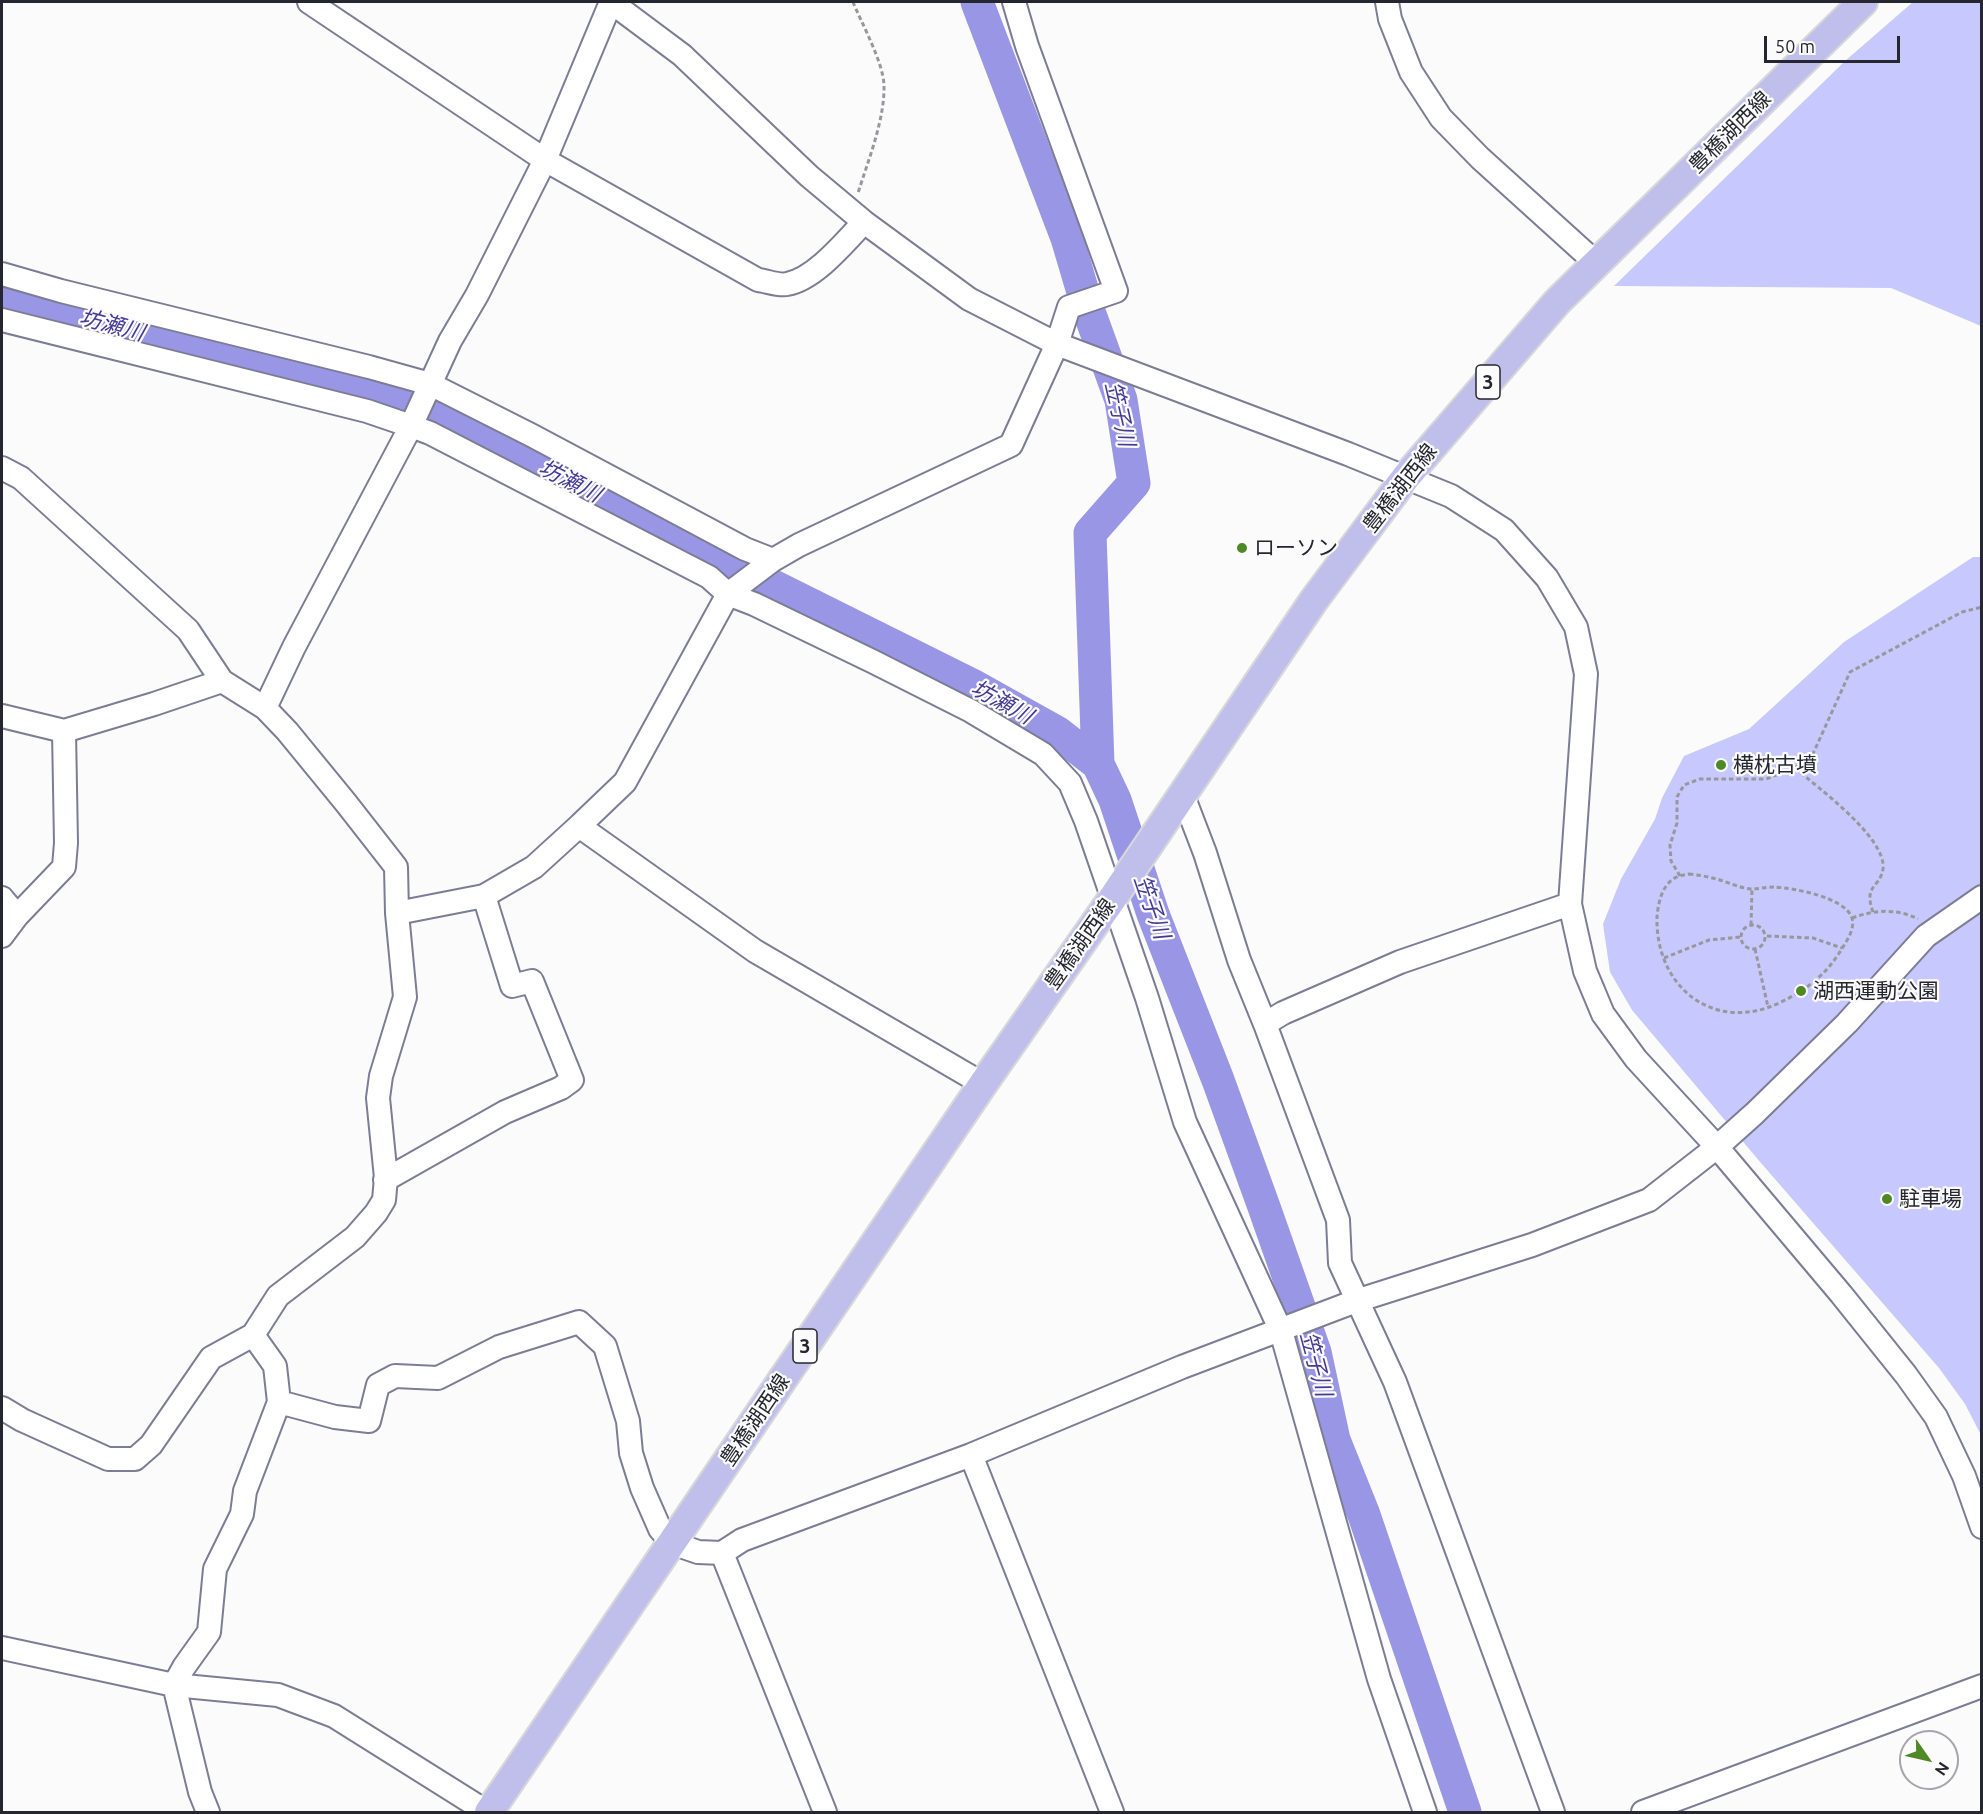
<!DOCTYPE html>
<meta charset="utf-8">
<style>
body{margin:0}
#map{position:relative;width:1983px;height:1814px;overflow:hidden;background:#fbfbfb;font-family:Ubuntu,sans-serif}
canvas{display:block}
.frame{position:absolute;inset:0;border:3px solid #262630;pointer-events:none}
.north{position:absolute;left:1899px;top:1730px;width:60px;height:60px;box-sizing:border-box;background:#fbfbfb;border:2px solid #a6a6aa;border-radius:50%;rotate:124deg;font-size:16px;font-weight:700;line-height:24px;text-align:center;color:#262630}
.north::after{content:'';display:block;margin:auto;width:21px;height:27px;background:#4f8925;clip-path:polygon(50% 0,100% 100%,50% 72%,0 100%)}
.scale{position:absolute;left:1764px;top:36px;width:136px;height:27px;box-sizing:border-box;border:3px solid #262630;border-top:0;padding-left:8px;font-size:18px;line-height:21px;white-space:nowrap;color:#262630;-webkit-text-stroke:4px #fbfbfb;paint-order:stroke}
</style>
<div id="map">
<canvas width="1983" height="1814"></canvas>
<div class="frame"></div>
<div class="north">N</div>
<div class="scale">50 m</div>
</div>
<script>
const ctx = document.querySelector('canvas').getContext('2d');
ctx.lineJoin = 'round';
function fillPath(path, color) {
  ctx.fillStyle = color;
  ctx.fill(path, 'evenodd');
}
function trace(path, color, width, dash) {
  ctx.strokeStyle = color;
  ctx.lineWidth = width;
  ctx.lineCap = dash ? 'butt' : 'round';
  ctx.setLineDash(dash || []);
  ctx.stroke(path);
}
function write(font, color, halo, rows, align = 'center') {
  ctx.font = font + ' Ubuntu,"Noto Sans JP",sans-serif';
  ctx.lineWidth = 4.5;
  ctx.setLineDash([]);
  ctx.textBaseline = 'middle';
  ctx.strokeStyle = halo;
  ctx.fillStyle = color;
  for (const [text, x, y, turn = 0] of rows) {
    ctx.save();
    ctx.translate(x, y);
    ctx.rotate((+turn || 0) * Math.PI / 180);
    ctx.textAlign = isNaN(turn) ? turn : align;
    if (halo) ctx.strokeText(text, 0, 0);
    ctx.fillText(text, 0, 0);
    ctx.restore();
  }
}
const green = new Path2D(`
 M1913,2H1981V326L1891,288L1614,286L1845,61Z
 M1973,557H1981V1435L1965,1404L1939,1368L1761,1163L1632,1010L1610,972L1603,924L1621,879L1655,819L1662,798L1684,756L1749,729L1844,642Z`);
const river = new Path2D(`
 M977,2L1067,238L1088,309L1121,400L1134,483L1090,533L1098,764L1115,800L1153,914L1218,1080L1264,1207L1315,1352L1334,1440L1364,1515L1465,1812
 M2,295L279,368L434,412L739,569L972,685L1058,733L1098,764`);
const path = new Path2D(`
 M853,2C862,24 883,62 884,85C885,119 868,161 858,193
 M1795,768C1817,787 1887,838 1883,869C1880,888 1863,885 1873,912
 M1689,874C1699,875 1710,877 1720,880C1730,883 1740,888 1751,889C1758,889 1766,887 1774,887C1793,888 1845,897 1852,918C1855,928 1848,939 1843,947C1827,974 1807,990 1779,1003C1713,1034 1655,986 1657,917C1658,905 1661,888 1672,880C1676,876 1683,875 1689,874Z
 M1680,876L1671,861L1670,845L1677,823V797L1684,785L1700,779H1766L1795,768L1812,756L1850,672L1962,612L1982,607
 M1852,918C1874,910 1896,908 1918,919
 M1741 937a12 12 0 1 1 24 0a12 12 0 1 1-24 0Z
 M1751,925L1752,889
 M1767,936L1813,938L1842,948
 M1755,949L1768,1007
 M1664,958L1709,940L1740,937`);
const minor = new Path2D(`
 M309,2L545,160L758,280C767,281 779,286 787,284C815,279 845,242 864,222
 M611,2L682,55L809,176L864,222L969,299L1057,344L1348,454L1451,496L1504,530L1547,578L1576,627L1586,674L1570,904L1585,971L1603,1014L1636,1059L1717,1147L1841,1294L1906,1375L1936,1417L1964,1476L1982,1527
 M1387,2L1390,19L1411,72L1441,118L1480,158L1596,263
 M2,274L61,291L369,367L430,384L531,435L745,549L773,560
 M2,320L367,411L411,426L430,433L709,577L728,594L754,604L874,662L971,711L1043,754L1070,783L1086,821L1147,998L1185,1122L1281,1331L1379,1679L1425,1812
 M2,468L21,478L188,630L222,681L265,708L287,731L346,803L396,867L397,913L405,997L381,1076L378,1098L386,1178L384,1200L376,1213L355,1237L278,1296L253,1335L211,1358L151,1445L135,1459H108L22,1420L2,1408
 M265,708L294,647L411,426L450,341L477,295L545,160L611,2
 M2,716L64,731L154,704L222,681
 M1182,793L1205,853L1239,960L1265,1024L1338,1220L1340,1263L1395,1382L1553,1812
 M579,826L755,951L983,1084
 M2,898L17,916
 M397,913L484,896L534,867L579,826L625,782L728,594L773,560L799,545L1011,445L1057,344L1069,307L1116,291L1027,46L1014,2
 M2,936L17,916L64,867L66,843L64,731
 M1265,1024L1283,1013L1400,962L1570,904
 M385,1180L505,1112L561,1088L572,1080L532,981L512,986L484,896
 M279,1402L335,1417L369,1421L378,1385L395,1376L438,1378L499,1347L579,1322L605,1346L628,1421L631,1453L642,1488L660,1529L672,1543L698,1552L722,1553L742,1540L971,1455L1182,1367L1356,1301L1532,1245L1649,1200L1717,1147L1755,1113L1847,1023L1926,936L1982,897
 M971,1455L1112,1812
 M722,1553L825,1812
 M2,1648L174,1685L278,1695L334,1716L487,1812
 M208,1812L200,1792L174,1685L184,1667L209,1632L215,1569L242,1514L245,1491L279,1402L275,1366L253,1335
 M1643,1812L1982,1686`);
const major = new Path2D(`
 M489,1812L983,1084L1112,899L1314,600L1406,477L1557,302L1863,2`);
const markers = [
 [1242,548,6,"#4f8925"],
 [1721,765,6,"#4f8925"],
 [1801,991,6,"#4f8925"],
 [1887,1199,6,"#4f8925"]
];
const shields = [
 [1488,382,24],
 [805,1346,24]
];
const shieldNames = [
 ["3",1488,382],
 ["3",805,1346]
];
const streetNames = [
 ["豊橋湖西線",1730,132,-45],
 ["豊橋湖西線",1400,488,-52],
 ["豊橋湖西線",1080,944,-55],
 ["豊橋湖西線",755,1420,-56]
];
const poiNames = [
 ["ローソン",1254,548],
 ["横枕古墳",1733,765],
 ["湖西運動公園",1813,991],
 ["駐車場",1899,1199]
];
const waterNames = [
 ["坊瀬川",112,325,15],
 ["笠子川",1120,414,77],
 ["坊瀬川",570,481,27],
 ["坊瀬川",1002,702,29],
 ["笠子川",1152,907,71],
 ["笠子川",1316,1364,75]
];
fillPath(green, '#c7c8fe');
trace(river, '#9997e5', 33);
trace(minor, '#7c7d95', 26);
trace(major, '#d8d8da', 32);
trace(path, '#98989c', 3, [4.5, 3]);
trace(minor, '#fff', 22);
trace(major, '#c0bfeb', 28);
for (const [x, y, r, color] of markers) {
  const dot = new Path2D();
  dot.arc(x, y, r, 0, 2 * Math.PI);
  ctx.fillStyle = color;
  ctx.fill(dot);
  trace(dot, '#fbfbfb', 2);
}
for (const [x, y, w] of shields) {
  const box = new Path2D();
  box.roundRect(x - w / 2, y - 17, w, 34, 4.5);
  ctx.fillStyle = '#fbfbfb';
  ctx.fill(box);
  trace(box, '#262630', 1.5);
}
write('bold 20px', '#262630', null, shieldNames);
write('21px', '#262630', '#fbfbfb', streetNames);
write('21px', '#262630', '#fbfbfb', poiNames, 'left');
write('italic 22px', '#463a95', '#fbfbfb', waterNames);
</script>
